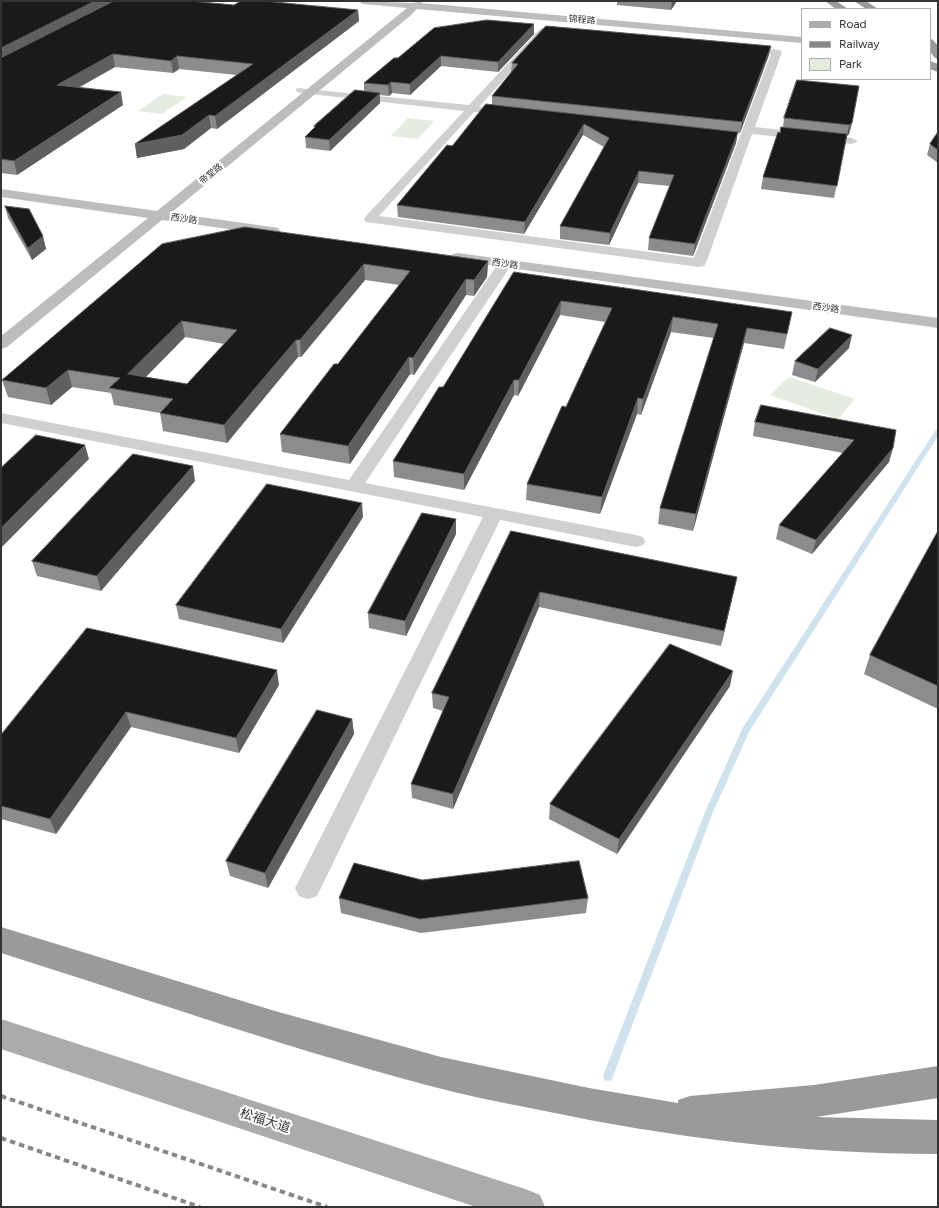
<!DOCTYPE html>
<meta charset="utf-8">
<style>
body{margin:0}
#map{position:relative;width:939px;height:1208px;overflow:hidden;background:#fff;font-family:Figtree,sans-serif}
canvas{display:block}
.frame{position:absolute;inset:0;border:2px solid #333;pointer-events:none}
.legend{position:absolute;left:801px;top:8px;width:130px;height:72px;box-sizing:border-box;background:#fff;border:1px solid #adadad;margin:0;padding:5px 7px;list-style:none;font-size:12px;color:#333}
.legend li{display:flex;align-items:center;gap:8px;height:20px}
.legend b{width:20px;border:1px solid #adadad}
</style>
<div id="map">
<canvas width="939" height="1208"></canvas>
<div class="frame"></div>
<ul class="legend">
<li><b style="height:5px;background:#ababab"></b>Road</li>
<li><b style="height:5px;background:#888"></b>Railway</li>
<li><b style="height:11px;background:#e6ecdf"></b>Park</li>
</ul>
</div>
<script>
const ctx = document.querySelector('canvas').getContext('2d');
ctx.lineJoin = 'round';
function fillPath(path, color) {
  ctx.fillStyle = color;
  ctx.fill(path, 'evenodd');
}
function trace(path, color, width, dash) {
  ctx.strokeStyle = color;
  ctx.lineWidth = width;
  ctx.lineCap = dash ? 'butt' : 'round';
  ctx.setLineDash(dash || []);
  ctx.stroke(path);
}
function write(font, color, halo, rows, align = 'center') {
  ctx.font = font + ' Figtree,"Noto Sans SC",sans-serif';
  ctx.lineWidth = 4;
  ctx.setLineDash([]);
  ctx.textBaseline = 'middle';
  ctx.strokeStyle = halo;
  ctx.fillStyle = color;
  for (const [text, x, y, turn = 0] of rows) {
    ctx.save();
    ctx.translate(x, y);
    ctx.rotate((+turn || 0) * Math.PI / 180);
    ctx.textAlign = isNaN(turn) ? turn : align;
    if (halo) ctx.strokeText(text, 0, 0);
    ctx.fillText(text, 0, 0);
    ctx.restore();
  }
}
const green = new Path2D(`
 M163,94L187,97L162,114L138,111Z
 M408,118L434,121L418,139L391,136Z
 M789,377L855,399L838,419L770,395Z`);
const stream = new Path2D(`
 M938,429V436L750,730L713,812L613,1076L612,1080L608,1081L604,1080L603,1076L705,812L742,729L935,431Z`);
const street = new Path2D(`
 M543,28L780,50L782,52L755,127L852,138L858,141L852,144L752,134L706,263L704,266L699,267L366,222L364,219L366,216L464,111L301,93L297,92L296,90L297,88L469,105L540,29ZM545,34L771,54L694,258L379,216L474,112H486L487,110L486,108L479,107Z
 M505,260L510,261L512,264L365,483L636,535L643,537L645,541L643,545L636,547L500,520L317,896L308,899L299,896L295,888L483,517L1,423V413L349,480L500,261Z`);
const secondary = new Path2D(`
 M358,1L412,3L423,1L421,3L802,37V43L417,9L410,16L171,213L273,227L278,228L280,231L278,234L273,235L162,220L7,347L1,349V336L148,218L1,197V189L157,211L407,8L363,4Z
 M458,253L938,318V328L453,260L451,257L453,254Z`);
const primary = new Path2D(`
 M1,1019L528,1190L540,1195L545,1207H476L1,1049Z`);
const highway = new Path2D(`
 M825,1H836L848,9H836Z
 M854,1H866L878,9H866Z
 M930,61L938,64V72L930,69Z
 M1,927L275,1011L441,1057L589,1088L678,1103V1100L690,1096L814,1085L938,1066V1098L816,1117L938,1120V1154C802,1154 673,1138 540,1110C511,1104 483,1099 454,1092C302,1054 151,1000 1,953Z`);
const rail = new Path2D(`
 M1,1096L327,1207
 M1,1138L200,1207`);
const highwayBridge = new Path2D(`
 M930,44L938,54`);
const wall = new Path2D(`
 M1,1H112V2L234,5L358,10L359,21L217,129L211,128L184,149L137,158L135,144L237,75L179,69L173,73L115,67L78,88L123,105L17,175L1,173Z
 M617,1H677L671,10L617,5Z
 M534,24V34L498,72L441,66L410,95L392,93L389,96L380,95V103L330,151L306,148L305,137L314,128V126L364,91V83L398,58Z
 M769,55L740,133H737L736,143L693,256L648,250L649,238L670,186L638,183L609,245L560,239V226L604,147L583,135L524,234L398,217L397,205L452,146L492,105V96L511,72L512,63Z
 M784,118L852,123L849,134L847,136L834,198L761,189L763,177L780,133L783,127Z
 M938,132V163L927,155L930,144Z
 M5,206L43,236L46,249L32,260L8,218Z
 M162,244L488,261L487,277L474,296L466,295L414,375L410,374L350,464L282,452L280,434L338,364L399,285L365,280L301,357H298L227,443L163,431L160,413L114,405L111,393L72,387L51,405L8,397L2,380ZM185,337L224,344L187,384L146,377Z
 M514,272L792,312L784,349L744,343L693,531L658,524L660,508L714,338L671,332L641,415L637,414L600,514L526,500L527,484L566,407L605,322L560,315L518,396L514,395L464,490L394,477L393,461L443,387Z
 M849,348L815,382L792,375L795,361Z
 M755,422L893,448L889,462L812,554L776,539L779,525L843,453L753,436Z
 M195,481L101,591L37,576L32,561Z
 M363,517L283,643L179,619L176,605Z
 M456,519V534L406,636L369,628L368,613Z
 M511,531L737,577L721,646L539,607L453,809L412,798L411,784L443,711L433,708L432,693Z
 M938,531V709L864,674L870,655Z
 M279,685L239,753L131,727L56,834L1,819V735Z
 M730,686L617,854L549,819L550,804Z
 M352,719L354,734L268,888L230,876L226,861Z
 M422,880L588,898L586,913L421,933L341,913L339,898Z`);
const shadedWall = new Path2D(`
 M95,1H112V4L1,61V48Z
 M672,1H677L671,10Z
 M358,10L359,21L217,129L215,116Z
 M534,24V34L498,72V62Z
 M771,46L769,55L740,133L742,122Z
 M113,54L115,67L60,98L57,85Z
 M177,56L179,69L173,73L171,61Z
 M441,56V66L410,95V84Z
 M391,82L392,93L389,96L388,85Z
 M121,92L123,105L17,175L14,161Z
 M380,93V103L330,151L329,140Z
 M209,115L211,128L184,149L137,158L135,144Z
 M852,123L849,134L847,136L849,125Z
 M584,124L583,135L524,234L525,222Z
 M738,132L736,143L693,256L695,244Z
 M639,171L638,183L609,245L610,233Z
 M43,236L46,249L32,260L28,248Z
 M488,261L487,277L474,296V280Z
 M364,264L365,280L301,357L300,340Z
 M466,279V295L414,375L413,358Z
 M561,301L560,315L518,396L519,380Z
 M673,317L671,332L641,415L643,399Z
 M182,321L185,337L132,391L128,374Z
 M747,328L744,343L693,531L696,514Z
 M852,335L849,348L815,382L818,369Z
 M296,340L298,357L227,443L224,425Z
 M409,357L410,374L350,464L348,446Z
 M68,370L72,387L51,405L46,388Z
 M514,380V395L464,490V474Z
 M638,398L637,414L600,514L602,497Z
 M85,445L89,459L1,548V528Z
 M893,448L889,462L812,554L816,540Z
 M193,466L195,481L101,591L97,576Z
 M362,503L363,517L283,643L281,629Z
 M456,519V534L406,636L405,621Z
 M737,577L734,591L721,646L724,631Z
 M540,592L539,607L453,809V794Z
 M277,670L279,685L239,753L236,738Z
 M733,671L730,686L617,854L619,839Z
 M126,712L131,727L56,834L50,819Z
 M352,719L354,734L268,888L265,873Z`);
const building = new Path2D(`
 M1,1H95L1,48Z
 M114,1H190L234,5L241,1H264L358,10L215,116L209,115L182,135L135,144L253,64L177,56L171,61L113,54L57,85L121,92L14,161L1,159V58Z
 M487,20L534,24L498,62L441,56L410,84L391,82L388,85L364,83L394,58H398L434,28Z
 M546,26L771,46L742,122L492,96L518,64L512,63Z
 M797,80L859,86L852,123L849,125L784,118Z
 M355,90L380,93L329,140L305,137L316,126H314Z
 M486,104L738,132L695,244L649,238L674,175L639,171L610,233L560,226L609,138L584,124L525,222L397,205L447,145L452,146Z
 M781,127L847,134L837,186L763,177L778,132L780,133Z
 M938,132V150L930,144Z
 M5,206L29,209L43,236L28,248Z
 M245,227L488,261L474,280L466,279L413,358L409,357L348,446L280,434L334,364H338L410,271L364,264L300,340H296L224,425L160,413L173,399L109,388L120,378L68,370L46,388L2,380L162,244ZM182,321L237,330L187,384L128,374Z
 M514,272L792,312L787,334L747,328L696,514L660,508L718,324L673,317L643,399L638,398L602,497L527,484L562,406L566,407L612,308L561,301L519,380H514L464,474L393,461L439,387H443Z
 M830,328L852,335L818,369L795,361Z
 M761,405L896,430L893,448L816,540L779,525L854,440L755,422Z
 M36,435L85,445L1,528V468Z
 M133,454L193,466L97,576L32,561Z
 M267,484L362,503L281,629L176,605Z
 M422,513L456,519L405,621L368,613Z
 M511,531L737,577L724,631L540,592L453,794L411,784L449,697L432,693Z
 M938,531V686L870,655Z
 M87,628L277,670L236,738L126,712L50,819L1,806V735Z
 M670,644L733,671L619,839L550,804Z
 M317,710L352,719L265,873L226,861Z
 M579,861L588,898L420,919L339,898L354,863L422,880Z`);
const farStreetnames = [
 ["锦程路",582,20,5],
 ["帝堂路",211,174,-39],
 ["西沙路",184,219,8],
 ["西沙路",505,264,8],
 ["西沙路",826,308,8]
];
const nearStreetnames = [
 ["松福大道",265,1121,18]
];
fillPath(green, '#e6ecdf');
fillPath(stream, '#cfe2ee');
fillPath(street, '#d0d0d0');
fillPath(secondary, '#bdbdbd');
fillPath(primary, '#ababab');
fillPath(highway, '#9a9a9a');
trace(rail, '#888', 4, [5.5, 4]);
trace(highwayBridge, '#9a9a9a', 10);
fillPath(wall, '#8c8c8c');
fillPath(shadedWall, '#5f5f5f');
fillPath(building, '#1a1a1a');
trace(building, '#5f5f5f', 1);
write('9px', '#333', '#fff', farStreetnames);
write('13px', '#333', '#fff', nearStreetnames);
</script>
